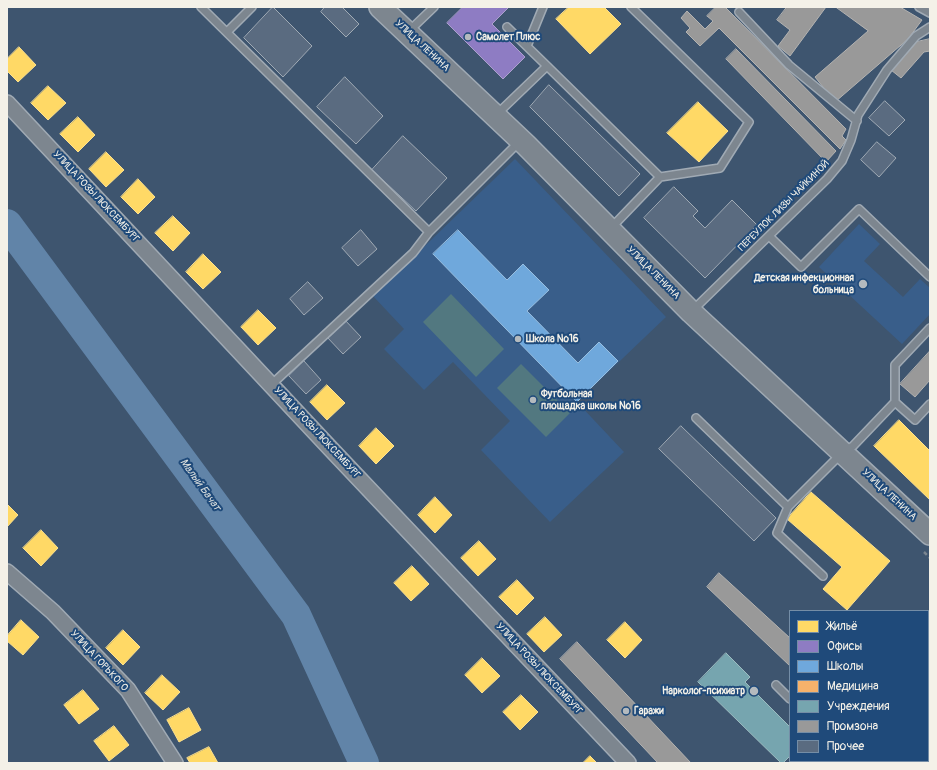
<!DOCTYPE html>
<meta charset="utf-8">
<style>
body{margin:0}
#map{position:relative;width:937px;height:770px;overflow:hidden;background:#3e556f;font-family:Pangolin,sans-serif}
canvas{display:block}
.frame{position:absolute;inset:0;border:8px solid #f4f1e8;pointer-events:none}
.legend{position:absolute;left:789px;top:610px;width:140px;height:152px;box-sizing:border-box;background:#1f4a7a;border:1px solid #748da6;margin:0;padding:5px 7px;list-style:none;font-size:12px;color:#f4f1e8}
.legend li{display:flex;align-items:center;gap:8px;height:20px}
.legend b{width:20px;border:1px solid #748da6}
</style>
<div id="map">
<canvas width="937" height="770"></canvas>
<div class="frame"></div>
<ul class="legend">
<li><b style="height:11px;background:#ffd966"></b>Жильё</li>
<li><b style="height:11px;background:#8e7cc3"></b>Офисы</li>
<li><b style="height:11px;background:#6fa8dc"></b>Школы</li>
<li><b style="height:11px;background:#f6b26b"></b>Медицина</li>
<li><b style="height:11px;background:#76a5af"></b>Учреждения</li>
<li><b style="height:11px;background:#999"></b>Промзона</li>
<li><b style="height:11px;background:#5a6b80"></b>Прочее</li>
</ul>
</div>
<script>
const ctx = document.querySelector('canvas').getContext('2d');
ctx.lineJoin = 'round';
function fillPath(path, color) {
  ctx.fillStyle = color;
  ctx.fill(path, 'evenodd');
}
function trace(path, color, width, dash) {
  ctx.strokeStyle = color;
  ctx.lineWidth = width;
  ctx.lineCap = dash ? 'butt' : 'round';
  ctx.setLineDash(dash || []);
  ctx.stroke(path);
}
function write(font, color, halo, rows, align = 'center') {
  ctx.font = font + ' Pangolin,sans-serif';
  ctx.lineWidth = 4;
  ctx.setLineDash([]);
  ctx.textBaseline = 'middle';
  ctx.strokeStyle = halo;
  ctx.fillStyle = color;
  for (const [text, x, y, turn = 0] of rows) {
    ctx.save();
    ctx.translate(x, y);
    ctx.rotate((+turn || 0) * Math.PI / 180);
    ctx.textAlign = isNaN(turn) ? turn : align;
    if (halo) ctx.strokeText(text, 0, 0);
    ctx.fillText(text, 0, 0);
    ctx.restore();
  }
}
const built = new Path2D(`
 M515,159L666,317L577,402L624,452L550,522L481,450L510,421L453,362L424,390L384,349L404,329L373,296Z
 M859,224L880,244L864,261L903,297L920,279L930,288V314L902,344L819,267Z`);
const green = new Path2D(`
 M451,294L504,349L476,377L423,322Z
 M521,364L570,413L546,437L497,388Z`);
const homes = new Path2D(`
 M569,7H604L621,24L590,54L556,19Z
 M19,47L36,65L18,82L7,71V59Z
 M48,86L66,103L48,120L31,103Z
 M698,102L728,131L699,162L667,133Z
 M78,117L95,135L78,152L60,134Z
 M106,152L124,170L106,187L89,169Z
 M138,179L155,197L138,214L121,197Z
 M173,216L190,233L173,251L155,233Z
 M203,254L221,272L203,289L186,272Z
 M258,310L276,328L258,345L241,327Z
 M327,385L345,403L327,420L310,402Z
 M899,420L930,451V500L874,446Z
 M376,428L394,446L376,464L359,446Z
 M811,492L890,561L847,610L823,589L842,567L787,519Z
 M435,497L452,515L435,533L418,515Z
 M7,504L18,515L7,527Z
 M41,530L58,548L41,566L23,548Z
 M479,541L496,559L478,576L461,558Z
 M412,566L429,584L411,601L394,583Z
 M517,580L534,598L517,615L499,597Z
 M545,617L562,635L544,652L527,634Z
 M21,620L39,637L23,655L7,641V636Z
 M625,622L642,640L625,658L607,640Z
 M123,630L140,647L123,665L106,648Z
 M482,658L500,676L482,693L465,675Z
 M162,675L180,692L163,710L145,693Z
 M83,690L99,709L79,724L64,705Z
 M521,695L538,712L520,730L503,712Z
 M189,708L201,730L179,742L167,720Z
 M114,726L129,745L109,761L94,741Z
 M209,747L218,763H190L187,758Z
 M590,756L597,763H583Z`);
const offices = new Path2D(`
 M463,7H509L492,24L525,57L503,79L447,23Z`);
const schools = new Path2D(`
 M458,230L507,280L523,264L549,290L527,311L578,363L599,342L618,361L577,402L433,254Z`);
const health = new Path2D(`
 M928,736L930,738V763H908L905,761H928Z`);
const public = new Path2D(`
 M726,653L750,677L745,682L790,727V756L783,763H781L698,682Z`);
const industry = new Path2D(`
 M716,7H725L846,129L842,136L846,140L840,149L719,28L700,46L686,32L690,28L681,18L687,11L705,29L713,21L707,16Z
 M787,7H826L790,56L778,46L790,30L777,20Z
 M836,7H900L922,20L908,39L835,102L815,77L868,31Z
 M930,39V51L924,52L901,78L891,70L916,42Z
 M736,49L836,151L826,162L726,59Z
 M930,351V380L915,397L900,384Z
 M719,573L790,638V666L707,587Z
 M577,642L691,763H658L560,659Z`);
const river = new Path2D(`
 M7,224L296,615L364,763`);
const building = new Path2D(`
 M273,7L312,46L283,77L244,38Z
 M325,7H342L359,24L346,37L321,12Z
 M345,77L383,116L356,144L317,107Z
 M549,85L640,174L619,196L530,107Z
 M885,101L905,120L889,136L869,118Z
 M403,136L447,178L416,211L372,170Z
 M877,142L896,158L879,177L861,160Z
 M674,187L698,211L693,216L705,228L732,200L757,225L705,278L644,218Z
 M361,230L377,249L358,266L342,248Z
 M308,282L323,298L304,315L290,299Z
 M344,319L361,337L343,354L326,336Z
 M304,361L321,380L306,394L289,376Z
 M681,426L776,518L754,541L659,449Z`);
const path = new Path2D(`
 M924,552L930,558`);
const lane = new Path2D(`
 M201,7L429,232
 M631,7L749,122L720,168L660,177
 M919,7L930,13
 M739,12L789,65L857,121
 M507,27L547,66
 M409,31L434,7
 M227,32L252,7
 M527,46L543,7
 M496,115L547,66L660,177L611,228
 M769,236L801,267L859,209L930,277
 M693,310L827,179L842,161L851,140L858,115L887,70L916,36L930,27
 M272,384L413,253L429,232L519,142
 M895,402V365L930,328
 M696,418L788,507L843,452L853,446L895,402L915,420L930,404
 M788,507L777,533L823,576
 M928,669L930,671
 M776,685L790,699`);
const street = new Path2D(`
 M7,103L330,448L628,763
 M7,572L53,612L128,690L175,763`);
const secondary = new Path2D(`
 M380,7L526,145L691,312L930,534`);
const markers = [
 [468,37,4,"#b4babe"],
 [863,284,5,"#b4babe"],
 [518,339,4,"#b4babe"],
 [533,400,4,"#b4babe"],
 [754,691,5,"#b4babe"],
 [626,711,4,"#b4babe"]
];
const poiNames = [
 ["Самолет Плюс",476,37],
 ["Детская инфекционная",854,278,"right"],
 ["больница",854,290,"right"],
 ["Школа №16",526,339],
 ["Футбольная",541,394],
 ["площадка школы №16",541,406],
 ["Нарколог-психиатр",745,691,"right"],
 ["Гаражи",634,711]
];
const streetNames = [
 ["УЛИЦА ЛЕНИНА",422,46,43],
 ["УЛИЦА РОЗЫ ЛЮКСЕМБУРГ",96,197,47],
 ["ПЕРЕУЛОК ЛИЗЫ ЧАЙКИНОЙ",784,206,-45],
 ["УЛИЦА ЛЕНИНА",653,273,45],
 ["УЛИЦА РОЗЫ ЛЮКСЕМБУРГ",317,433,47],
 ["УЛИЦА ЛЕНИНА",889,495,43],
 ["УЛИЦА ГОРЬКОГО",99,661,47],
 ["УЛИЦА РОЗЫ ЛЮКСЕМБУРГ",539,669,47]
];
const waterNames = [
 ["Малый Бачат",200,485,54]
];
fillPath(built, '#395e8a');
fillPath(green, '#527880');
fillPath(homes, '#ffd966');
trace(homes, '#fce08d', 1);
fillPath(offices, '#8e7cc3');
trace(offices, '#ad9fce', 1);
fillPath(schools, '#6fa8dc');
trace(schools, '#97bee0', 1);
fillPath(health, '#f6b26b');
trace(health, '#f5c590', 1);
fillPath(public, '#76a5af');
trace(public, '#9cbcc0', 1);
fillPath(industry, '#999');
trace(industry, '#b4b3b1', 1);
trace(river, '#6184a8', 30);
fillPath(building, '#5a6b80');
trace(building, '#a0aab4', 1);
trace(lane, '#a0aab4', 10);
trace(street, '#a0aab4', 18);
trace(secondary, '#a0aab4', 24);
trace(path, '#7a8590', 2.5, [4, 3]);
trace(lane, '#7d868f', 7);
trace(street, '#7d868f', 15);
trace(secondary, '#7d868f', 21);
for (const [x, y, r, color] of markers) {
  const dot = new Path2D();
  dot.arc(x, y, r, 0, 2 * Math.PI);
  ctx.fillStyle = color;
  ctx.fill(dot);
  trace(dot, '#1f4a7a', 1.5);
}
write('bold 10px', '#f4f1e8', '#1f4a7a', poiNames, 'left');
write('10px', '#f4f1e8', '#1f4a7a', streetNames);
write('italic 11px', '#d7dcdc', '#1f4a7a', waterNames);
</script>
